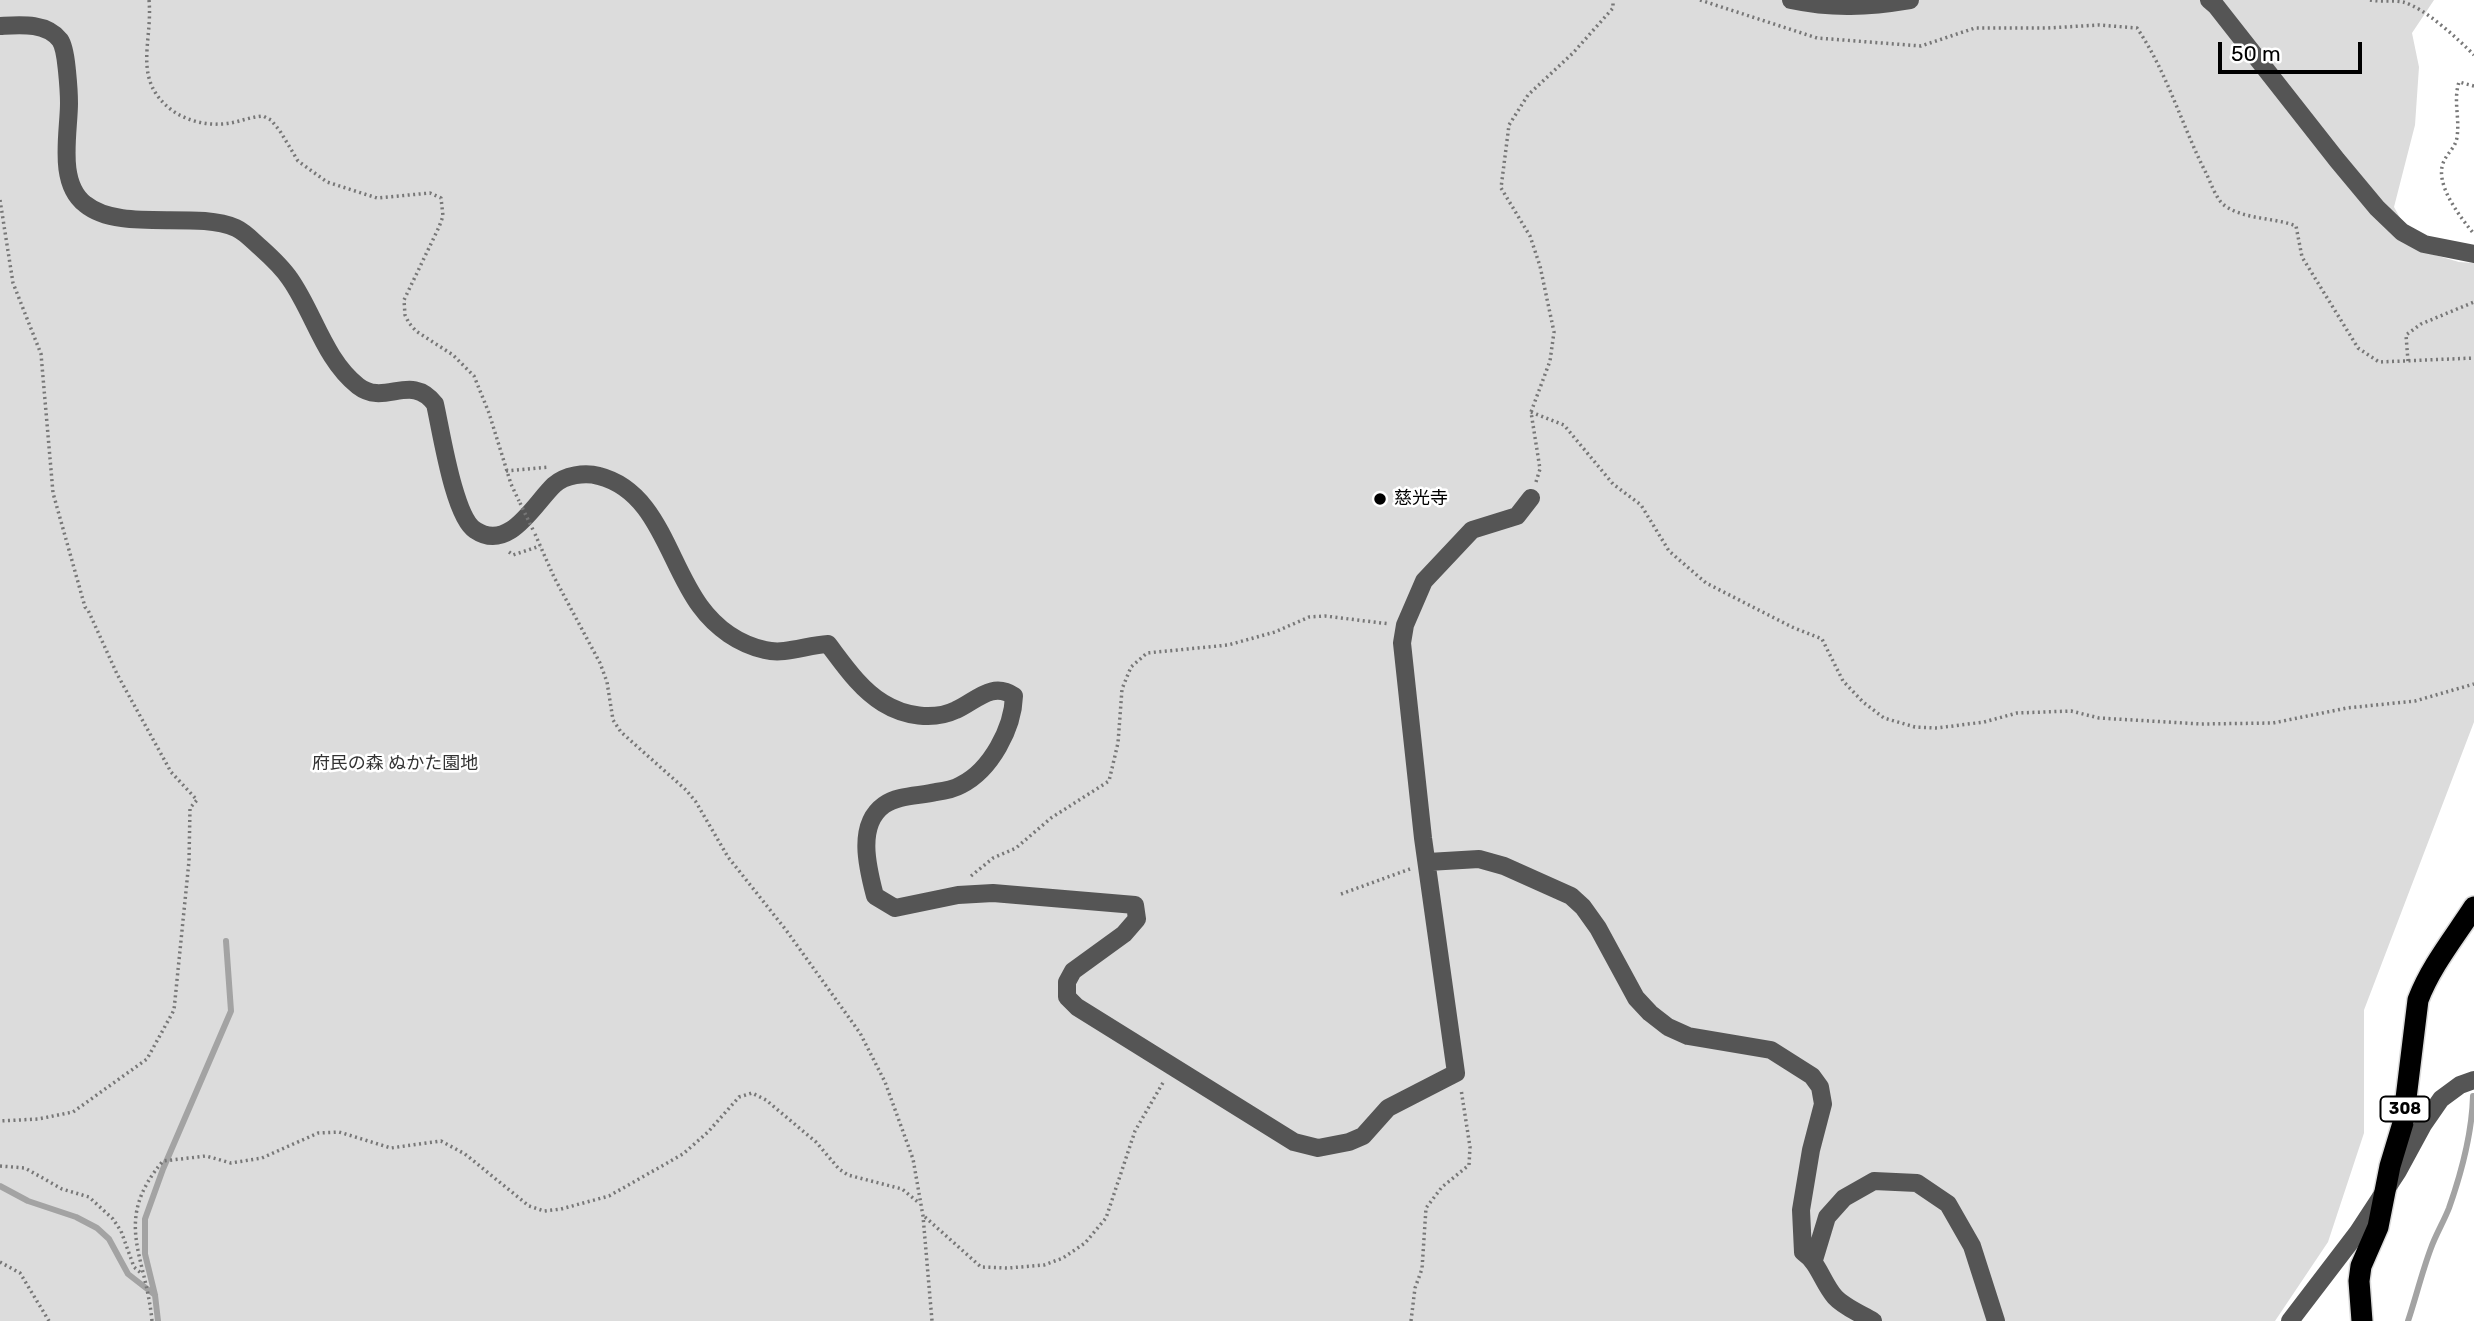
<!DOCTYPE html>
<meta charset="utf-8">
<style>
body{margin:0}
#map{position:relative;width:2474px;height:1321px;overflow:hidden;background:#fff;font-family:Rubik,sans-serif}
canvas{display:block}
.scale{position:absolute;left:2218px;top:42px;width:144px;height:32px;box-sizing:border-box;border:4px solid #000;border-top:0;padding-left:9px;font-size:21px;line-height:24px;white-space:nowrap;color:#000;-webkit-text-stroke:5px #fff;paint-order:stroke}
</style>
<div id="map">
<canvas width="2474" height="1321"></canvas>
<div class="scale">50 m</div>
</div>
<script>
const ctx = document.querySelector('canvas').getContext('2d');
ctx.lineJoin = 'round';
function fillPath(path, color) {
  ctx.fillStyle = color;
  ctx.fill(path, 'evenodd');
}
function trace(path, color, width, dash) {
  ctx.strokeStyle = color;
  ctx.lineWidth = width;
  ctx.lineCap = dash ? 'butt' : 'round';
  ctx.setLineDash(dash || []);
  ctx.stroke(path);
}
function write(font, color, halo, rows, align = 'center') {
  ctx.font = font + ' Rubik,"Noto Sans JP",sans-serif';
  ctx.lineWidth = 5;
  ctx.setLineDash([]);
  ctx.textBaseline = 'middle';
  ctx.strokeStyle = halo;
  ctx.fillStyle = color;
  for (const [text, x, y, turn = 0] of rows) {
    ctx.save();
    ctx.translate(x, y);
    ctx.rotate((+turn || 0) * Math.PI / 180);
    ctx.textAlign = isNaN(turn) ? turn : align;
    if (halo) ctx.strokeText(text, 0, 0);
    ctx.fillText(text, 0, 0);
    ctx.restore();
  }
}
const green = new Path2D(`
 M0,0H2434L2412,33L2419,67L2415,125L2394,207L2418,250L2459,262L2474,263V722L2364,1010V1133L2328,1242L2275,1321H0Z`);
const stream = new Path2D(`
 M0,1186L28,1201L76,1217L97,1228L109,1239L128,1274L155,1295
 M158,1321L155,1295L145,1254V1219L163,1169L231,1011L226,941
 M2408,1321C2416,1297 2422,1272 2431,1248C2436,1234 2444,1221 2449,1208C2462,1171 2472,1134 2473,1096`);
const path = new Path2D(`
 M149,0C153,43 131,80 173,111C186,120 204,125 220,124C235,124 248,117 263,116L271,120L280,131L298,161L327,182L377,198L430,193L441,198L443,216L439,227L404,300L405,315L409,323L416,331L453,355L474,376L489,413L511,484L519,501
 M1700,0L1817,38L1921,46L1975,28H2048L2099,25L2137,28C2167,72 2182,126 2206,173C2211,183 2216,199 2224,205C2244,220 2273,217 2296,226L2302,257L2358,348L2379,362L2474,358
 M2370,0C2381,2 2393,0 2403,2C2425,8 2458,39 2474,55
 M2474,86L2459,82C2453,101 2460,118 2457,137C2456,147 2448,152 2444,161C2433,183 2461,218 2474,234
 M0,200L13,283L41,354L53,493L85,607L88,610L117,674L171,772L197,800L190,808L189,861L174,1010L147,1059L73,1112L38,1119L0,1121
 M2408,361L2406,335L2421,324L2474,302
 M1531,412L1564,425L1613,484L1641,505L1669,551L1706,583L1792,627L1822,639L1843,681L1863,702L1884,718L1915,727L1937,728L1984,722L2017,713L2071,711L2099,718L2201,724L2273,723L2347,708L2415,701L2474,684
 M506,471L549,467
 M1536,482L1540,469L1531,412L1550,361L1554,332L1540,266L1530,236L1501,188L1509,125L1528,95L1573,53L1613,8V0
 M535,534L554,577L600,663L607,682L613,720L621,732L686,790L696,802L728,857L786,930L860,1033L885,1082L913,1159L923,1216L932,1321
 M509,552L513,555L540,546
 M971,876L993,858L1016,848L1051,818L1109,781L1118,743L1122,689L1131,667L1147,653L1228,645L1275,632L1309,617L1325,616L1390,624
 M1341,894L1410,869
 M0,1166L25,1168L62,1189L89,1197L113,1219L121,1231L134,1267L142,1274
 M925,1217L981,1267L1008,1268L1044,1265L1063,1258L1085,1243L1106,1218L1135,1131L1164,1081
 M0,1262L20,1273L49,1321
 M152,1321C146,1255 112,1221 163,1161L206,1156L231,1163L262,1158L318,1133L339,1132L391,1148L441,1141L465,1154L529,1206L544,1211L561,1209L609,1196L683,1154L708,1132L739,1097L752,1093L766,1100L816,1142L839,1169L848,1175L902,1189L919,1203
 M1411,1321L1415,1288L1422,1269L1426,1208L1442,1187L1469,1165L1470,1147L1461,1089`);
const minor = new Path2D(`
 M1791,0C1833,9 1868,7 1910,0
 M2209,0L2216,6L2337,160L2377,208L2402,232L2424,244L2474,254
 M0,26C19,25 46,22 60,40C65,47 66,62 67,71C68,81 69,92 69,103C69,133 57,182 85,204C120,233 195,210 236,228C245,232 253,241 261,248C271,257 282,267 290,279C314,313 324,359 358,386C385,407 411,372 435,404C441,430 454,517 475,530C509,553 534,504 554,485C565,475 585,472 599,476C658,491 668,563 700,606C716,628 739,644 765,650C785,655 807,645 828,644C844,665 860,689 883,703C904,716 933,721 956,710C976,701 992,681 1014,696C1013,728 991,770 961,785C954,789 944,791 936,792C919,796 898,795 884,805C856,825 868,869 875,896L895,908L958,895L993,893L1135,905L1137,919L1124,934L1073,971L1067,982V997L1077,1007L1294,1142L1318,1148L1349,1142L1363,1136L1388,1108L1456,1073L1423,838L1402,643L1405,625L1424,581L1472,530L1517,516L1531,498
 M1428,862L1479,859L1504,866L1571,896L1583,907L1598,928L1636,998L1650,1013L1668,1027L1688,1036L1771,1050L1812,1076L1820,1087L1823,1104L1811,1150L1801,1210L1803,1252C1819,1263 1822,1282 1835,1297C1844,1307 1861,1314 1873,1321
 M1814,1260L1827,1217L1844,1198L1874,1181L1917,1183L1948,1204L1972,1246L1996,1321
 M2290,1321L2358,1232L2398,1171L2423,1125L2441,1099L2460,1085L2474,1080`);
const highway = new Path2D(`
 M2362,1321L2359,1281L2361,1266L2378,1227L2390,1166L2403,1123L2418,1000C2431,966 2454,938 2474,907`);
const pathBridge = new Path2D(`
 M520,503L534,532`);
const markers = [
 [1380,499,7,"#000"]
];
const shields = [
 [2405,1109,49]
];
const shieldNames = [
 ["308",2405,1109]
];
const poiNames = [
 ["慈光寺",1394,499]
];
const parkNames = [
 ["府民の森 ぬかた園地",395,764]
];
fillPath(green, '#dcdcdc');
trace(stream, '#a3a3a3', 6);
trace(highway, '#dbdbdb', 24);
trace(path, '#777', 3.5, [2, 3.5]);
trace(minor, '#555', 18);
trace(highway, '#000', 21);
trace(pathBridge, '#777', 3.5, [2, 3.5]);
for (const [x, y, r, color] of markers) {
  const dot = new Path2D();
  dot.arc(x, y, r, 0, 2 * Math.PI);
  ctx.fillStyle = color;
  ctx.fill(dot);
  trace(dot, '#fff', 2.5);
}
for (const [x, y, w] of shields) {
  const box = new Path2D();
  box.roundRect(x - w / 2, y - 12.5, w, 25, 5);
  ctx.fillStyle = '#fff';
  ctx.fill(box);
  trace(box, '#000', 2);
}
write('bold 16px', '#000', null, shieldNames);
write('18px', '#000', '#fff', poiNames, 'left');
write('18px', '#333', '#fff', parkNames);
</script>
